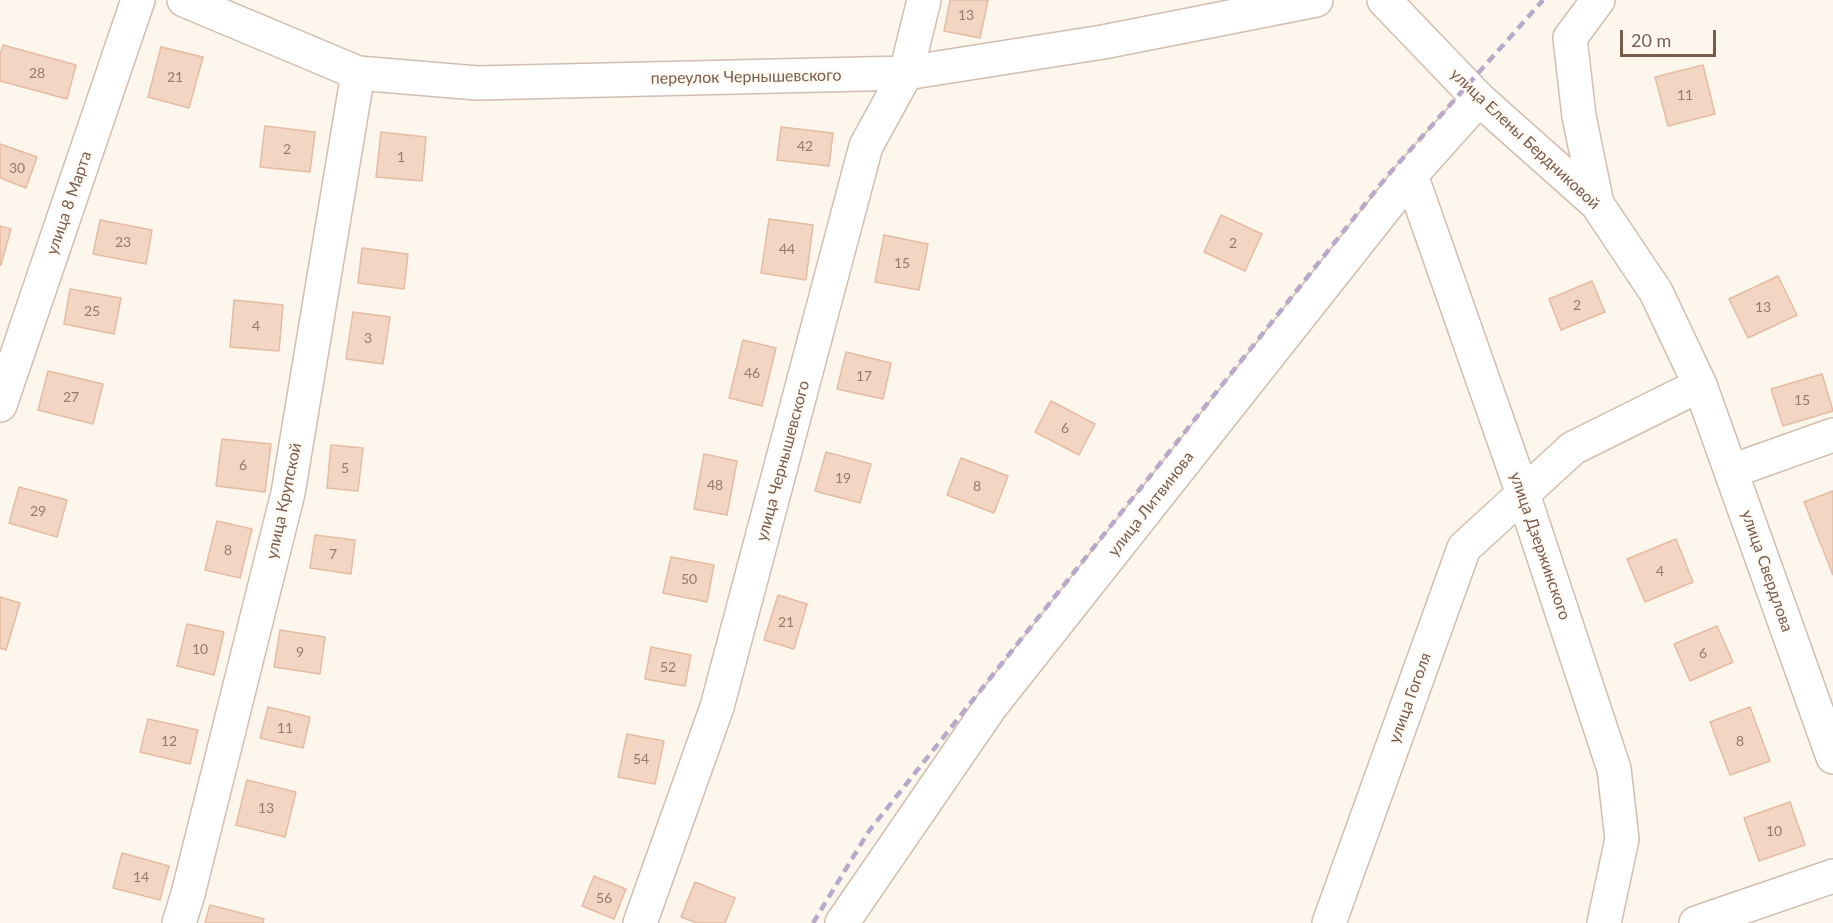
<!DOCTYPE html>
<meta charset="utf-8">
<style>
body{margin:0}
#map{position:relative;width:1833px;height:923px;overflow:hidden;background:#fdf6ec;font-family:Lato,sans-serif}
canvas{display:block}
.scale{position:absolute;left:1620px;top:30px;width:96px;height:27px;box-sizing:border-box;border:3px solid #7a5c4d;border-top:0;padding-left:8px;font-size:18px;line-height:21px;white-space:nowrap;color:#7a5c4d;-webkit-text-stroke:4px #fffaf3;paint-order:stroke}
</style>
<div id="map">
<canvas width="1833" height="923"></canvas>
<div class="scale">20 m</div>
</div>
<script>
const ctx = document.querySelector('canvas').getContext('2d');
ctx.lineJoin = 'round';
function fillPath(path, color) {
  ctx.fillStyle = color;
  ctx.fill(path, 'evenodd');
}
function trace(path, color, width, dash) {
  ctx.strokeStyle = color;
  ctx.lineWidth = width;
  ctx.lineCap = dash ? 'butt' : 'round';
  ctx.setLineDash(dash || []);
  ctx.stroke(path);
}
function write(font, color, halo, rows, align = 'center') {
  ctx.font = font + ' Lato,sans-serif';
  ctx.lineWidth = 4.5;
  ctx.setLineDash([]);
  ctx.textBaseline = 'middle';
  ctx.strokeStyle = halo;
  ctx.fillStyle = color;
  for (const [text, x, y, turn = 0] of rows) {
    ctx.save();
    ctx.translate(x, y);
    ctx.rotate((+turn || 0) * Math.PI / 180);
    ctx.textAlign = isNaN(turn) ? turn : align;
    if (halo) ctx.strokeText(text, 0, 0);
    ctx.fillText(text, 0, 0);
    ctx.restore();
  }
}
const building = new Path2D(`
 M950,0H988L980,38L944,31Z
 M3,45L76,65L67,99L0,81V55Z
 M161,47L203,57L189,108L148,97Z
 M1703,65L1715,114L1668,126L1655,77Z
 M265,126L315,132L310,172L260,167Z
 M781,127L833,133L829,166L777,160Z
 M381,132L426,137L422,181L376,177Z
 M0,144L37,157L26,188L0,178Z
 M1221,215L1262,234L1245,271L1204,252Z
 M769,219L813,225L806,280L761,273Z
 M100,220L152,230L146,264L93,254Z
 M0,226L11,229L1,265H0Z
 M884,235L928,244L919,290L875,282Z
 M362,248L408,254L404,289L358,283Z
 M1778,276L1797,315L1748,338L1729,299Z
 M1592,281L1605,312L1561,330L1549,299Z
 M70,289L121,298L114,334L64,324Z
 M234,300L283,305L279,351L230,347Z
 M353,312L390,317L383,364L346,359Z
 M743,340L776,348L762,406L729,398Z
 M846,352L891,363L883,399L837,389Z
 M48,371L103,384L93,424L38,410Z
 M1822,374L1833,411L1783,426L1771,389Z
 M1051,401L1095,424L1079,455L1035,432Z
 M222,439L271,444L265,492L216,486Z
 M331,445L363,448L358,491L327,488Z
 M826,452L871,464L860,503L815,491Z
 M704,454L737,461L727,515L694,509Z
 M961,458L1008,476L994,513L947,495Z
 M19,487L67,500L57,537L9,523Z
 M1833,491V575L1804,502Z
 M217,521L252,529L240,578L205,570Z
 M315,535L355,540L351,574L310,568Z
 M1676,539L1693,582L1645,602L1627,559Z
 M671,557L714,565L707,602L663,593Z
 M778,595L807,604L794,649L764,640Z
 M0,597L20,603L6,650L0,648Z
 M187,624L224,632L214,675L177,666Z
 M1717,626L1733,662L1690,681L1674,644Z
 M280,630L325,637L320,674L274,667Z
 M651,647L691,655L685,686L645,679Z
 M268,707L310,717L303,748L260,738Z
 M1750,707L1770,761L1730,775L1710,722Z
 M148,719L198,730L190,764L140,752Z
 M627,734L664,741L655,784L618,777Z
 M247,780L296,792L285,837L236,825Z
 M1790,802L1805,845L1759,861L1744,818Z
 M122,853L169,866L160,900L113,888Z
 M594,876L626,889L614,919L582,906Z
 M695,882L735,898L725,923H697L681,917Z
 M210,905L264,919L263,923H205Z`);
const minor = new Path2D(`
 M184,0L358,73L477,83L906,73L1103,42L1316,0
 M1384,0L1479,99L1597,204L1656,292L1700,385L1833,757
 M1411,175L1523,494L1614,769L1622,839L1604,923
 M1597,204L1579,116L1570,38L1598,0
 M0,405L138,0
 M1732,471L1833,435
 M179,923L188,894L288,493L358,73
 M640,923L717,707L866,146L906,73L924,0
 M842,923L991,706L1411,175L1479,99
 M1329,923L1464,548L1573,448L1700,385
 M1696,923L1833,876`);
const rail = new Path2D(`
 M813,923L869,831L1064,585L1388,175L1543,0`);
const numberNames = [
 ["13",966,15],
 ["28",37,73],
 ["21",175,77],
 ["11",1685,95],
 ["42",805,146],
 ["2",287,149],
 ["1",401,157],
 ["30",17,168],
 ["23",123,242],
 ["2",1233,243],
 ["44",787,249],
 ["15",902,263],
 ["2",1577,305],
 ["13",1763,307],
 ["25",92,311],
 ["4",256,326],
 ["3",368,338],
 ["46",752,373],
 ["17",864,376],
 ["27",71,397],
 ["15",1802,400],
 ["6",1065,428],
 ["6",243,465],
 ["5",345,468],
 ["19",843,478],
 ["48",715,485],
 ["8",977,486],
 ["29",38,511],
 ["8",228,550],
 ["7",333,554],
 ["4",1660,571],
 ["50",689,579],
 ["21",786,622],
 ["10",200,649],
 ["9",300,652],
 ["6",1703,653],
 ["52",668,667],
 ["11",285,728],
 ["12",169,741],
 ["8",1740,741],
 ["54",641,759],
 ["13",266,808],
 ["10",1774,831],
 ["14",141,877],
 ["56",604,898]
];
const streetNames = [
 ["переулок Чернышевского",746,77,-1],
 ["улица Елены Бердниковой",1525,139,43],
 ["улица 8 Марта",69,203,-71],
 ["улица Чернышевского",783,461,-75],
 ["улица Крупской",284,501,-78],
 ["улица Литвинова",1151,504,-52],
 ["улица Дзержинского",1540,546,71],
 ["улица Свердлова",1767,571,71],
 ["улица Гоголя",1410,698,-70]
];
fillPath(building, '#f3d5c3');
trace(building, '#e6bba3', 1.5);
trace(minor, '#d1beb0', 36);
trace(minor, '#fff', 33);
trace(rail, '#b9a8c9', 4.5, [9, 6]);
write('14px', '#987a6a', null, numberNames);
write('16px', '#7a5c4d', '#fffaf3', streetNames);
</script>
